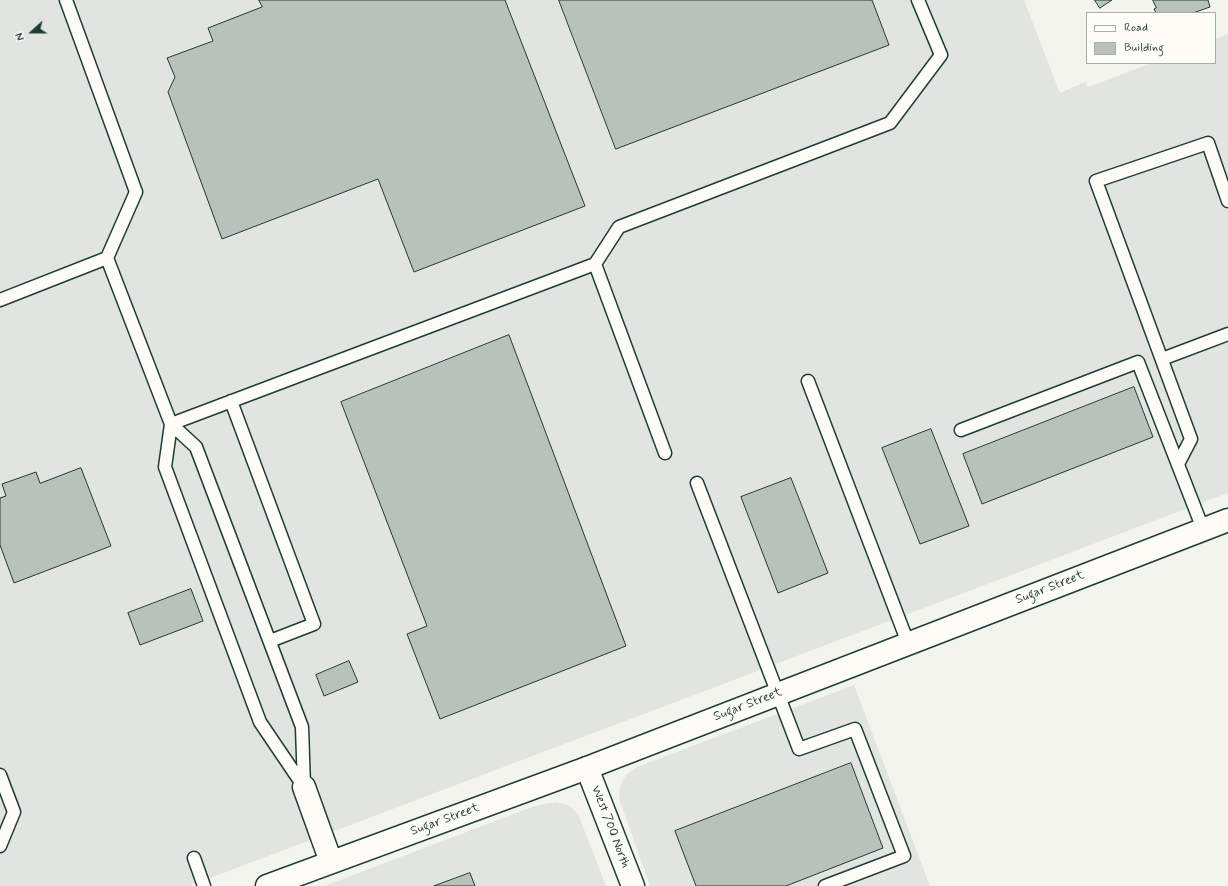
<!DOCTYPE html>
<style>
body{margin:0}
#map{position:relative;width:1228px;height:886px;overflow:hidden;background:#f4f4ef;font-family:Mynerve,sans-serif}
canvas{display:block}
.legend{position:absolute;left:1086px;top:12px;width:130px;height:52px;box-sizing:border-box;background:#fdfcf7;border:1px solid #a4b0a9;margin:0;padding:5px 7px;list-style:none;font-size:12px;color:#1f3d34}
.legend li{display:flex;align-items:center;gap:8px;height:20px}
.legend b{width:20px;border:1px solid #a4b0a9}
.north{position:absolute;left:12px;top:12px;width:40px;height:40px;-webkit-text-stroke:3px #fdfcf7;paint-order:stroke;rotate:249deg;font-size:11px;font-weight:700;line-height:16px;text-align:center;color:#1f3d34}
.north::after{content:'';display:block;margin:auto;width:14px;height:18px;background:#1f3d34;clip-path:polygon(50% 0,100% 100%,50% 72%,0 100%)}
</style>
<div id="map">
<canvas width="1228" height="886"></canvas>
<ul class="legend">
<li><b style="height:5px;background:#fdfcf7"></b>Road</li>
<li><b style="height:11px;background:#b9c1bb"></b>Building</li>
</ul>
<div class="north">N</div>
</div>
<script>
const ctx = document.querySelector('canvas').getContext('2d');
ctx.lineJoin = 'round';
function fillPath(path, color) {
  ctx.fillStyle = color;
  ctx.fill(path, 'evenodd');
}
function trace(path, color, width, dash) {
  ctx.strokeStyle = color;
  ctx.lineWidth = width;
  ctx.lineCap = dash ? 'butt' : 'round';
  ctx.setLineDash(dash || []);
  ctx.stroke(path);
}
function write(font, color, halo, rows, align = 'center') {
  ctx.font = font + ' Mynerve,sans-serif';
  ctx.lineWidth = 3;
  ctx.setLineDash([]);
  ctx.textBaseline = 'middle';
  ctx.strokeStyle = halo;
  ctx.fillStyle = color;
  for (const [text, x, y, turn = 0] of rows) {
    ctx.save();
    ctx.translate(x, y);
    ctx.rotate((+turn || 0) * Math.PI / 180);
    ctx.textAlign = isNaN(turn) ? turn : align;
    if (halo) ctx.strokeText(text, 0, 0);
    ctx.fillText(text, 0, 0);
    ctx.restore();
  }
}
const built = new Path2D(`
 M0,0H1024L1060,93L1085,82L1088,87L1152,63H1215V39L1228,34V493L189,886H0Z
 M854,685L930,886H650L619,799L620,786L626,775L637,767Z
 M556,802L568,805L571,807L578,814L606,886H324L535,806Z`);
const building = new Path2D(`
 M259,0H505L585,206L414,272L378,179L222,239L168,92L175,77L167,58L213,41L208,28L262,7Z
 M559,0H872L889,45L616,149Z
 M1095,0H1112L1100,8Z
 M1153,0H1208L1210,7L1193,13H1156L1154,9L1156,8Z
 M509,335L626,646L440,719L407,634L427,626L341,402Z
 M1134,387L1153,437L982,504L963,454Z
 M931,429L969,526L920,544L882,448Z
 M81,468L111,546L14,583L0,545V498L6,496L2,484L36,472L40,483Z
 M791,478L828,573L778,593L741,497Z
 M191,589L203,621L140,645L128,613Z
 M349,661L358,682L324,696L316,675Z
 M851,763L883,848L786,886H696L675,831Z
 M470,873L475,886H434Z`);
const service = new Path2D(`
 M66,0L136,192L107,258
 M595,264L665,453
 M0,300L107,258L171,424L196,447L302,727L304,787
 M1162,359L1228,334
 M808,381L908,643
 M231,401L314,624L270,641
 M171,424L595,264L619,227L890,123L941,55L918,0
 M171,424L165,467L260,722L304,787
 M961,430L1138,362L1203,529
 M1178,464L1191,439L1096,181L1208,143L1228,201
 M697,483L799,749L855,729L904,856L825,886
 M0,775L14,812L0,846
 M194,858L204,886`);
const minor = new Path2D(`
 M587,768L633,886
 M304,787L331,862`);
const tertiary = new Path2D(`
 M267,886L587,768L1228,520`);
const streetNames = [
 ["Sugar Street",1050,588,-21],
 ["Sugar Street",748,705,-21],
 ["Sugar Street",445,820,-20],
 ["West 700 North",610,827,69]
];
fillPath(built, '#e2e5df');
fillPath(building, '#b9c1bb');
trace(building, '#1f3d34', 1);
trace(service, '#1f3d34', 15);
trace(minor, '#1f3d34', 25);
trace(tertiary, '#1f3d34', 25);
trace(service, '#fdfcf7', 12);
trace(minor, '#fdfcf7', 22);
trace(tertiary, '#fdfcf7', 22);
write('13px', '#1f3d34', '#fdfcf7', streetNames);
</script>
